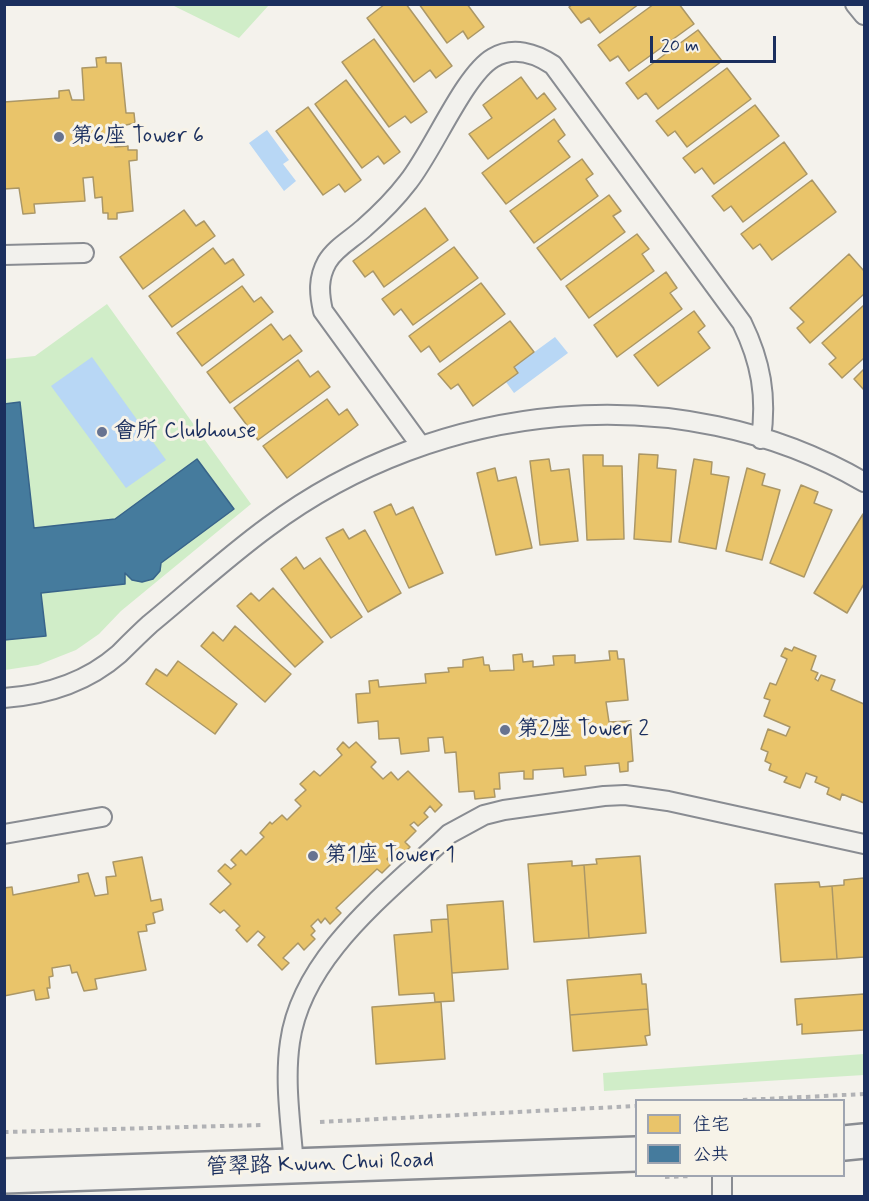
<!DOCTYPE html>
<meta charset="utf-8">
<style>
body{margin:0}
#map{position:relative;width:869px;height:1201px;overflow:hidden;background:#f4f2ec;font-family:Mynerve,"LXGW WenKai TC",sans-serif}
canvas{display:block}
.frame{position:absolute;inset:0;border:6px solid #1b2f5e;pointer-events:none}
.legend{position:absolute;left:635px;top:1099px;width:210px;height:78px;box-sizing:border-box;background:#f7f3e8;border:2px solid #9fa5b1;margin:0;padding:8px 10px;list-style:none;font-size:18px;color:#1b2f5e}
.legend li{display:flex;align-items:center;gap:12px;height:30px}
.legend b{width:30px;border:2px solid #9fa5b1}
.scale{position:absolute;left:650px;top:36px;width:126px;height:27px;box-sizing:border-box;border:3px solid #1b2f5e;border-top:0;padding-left:8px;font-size:18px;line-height:21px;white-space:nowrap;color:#1b2f5e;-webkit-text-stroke:4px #f7f3e8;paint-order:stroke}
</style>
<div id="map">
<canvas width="869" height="1201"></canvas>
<div class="frame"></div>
<ul class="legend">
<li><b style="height:16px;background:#e9c46a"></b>住宅</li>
<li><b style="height:16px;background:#457b9d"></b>公共</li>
</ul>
<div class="scale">20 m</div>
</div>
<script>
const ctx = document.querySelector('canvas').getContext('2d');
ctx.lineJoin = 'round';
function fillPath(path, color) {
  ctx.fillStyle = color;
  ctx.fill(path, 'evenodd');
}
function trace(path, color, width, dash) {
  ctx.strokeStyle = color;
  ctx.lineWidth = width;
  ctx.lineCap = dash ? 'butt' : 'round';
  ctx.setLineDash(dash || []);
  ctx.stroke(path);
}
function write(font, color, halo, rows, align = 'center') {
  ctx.font = font + ' Mynerve,"LXGW WenKai TC",sans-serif';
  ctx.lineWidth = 6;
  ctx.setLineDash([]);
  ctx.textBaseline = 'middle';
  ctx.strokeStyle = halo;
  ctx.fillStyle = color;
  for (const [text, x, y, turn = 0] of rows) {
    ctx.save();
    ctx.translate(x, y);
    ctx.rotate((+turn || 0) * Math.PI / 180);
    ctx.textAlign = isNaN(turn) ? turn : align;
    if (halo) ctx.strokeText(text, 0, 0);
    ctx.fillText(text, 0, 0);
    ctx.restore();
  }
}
const green = new Path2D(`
 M172,5H269L239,38Z
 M107,304L251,504L121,611L99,634L76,650L38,665L5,670V359L35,356Z
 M864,1054V1075L604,1091L603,1073Z`);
const water = new Path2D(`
 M267,130L289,160L283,164L296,181L284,191L249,143Z
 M555,337L568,353L514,393L506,382L518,373L514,367Z
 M92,357L166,460L126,488L51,386Z`);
const homes = new Path2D(`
 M385,4H406L452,66L436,78L430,70L414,82L367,18Z
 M419,4H467L484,27L468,39L463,31L447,43Z
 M573,4H639L600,33L589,18L581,23L569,7Z
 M654,4H679L694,24L629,71L618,56L610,61L598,45Z
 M698,30L722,61L658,109L646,93L638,99L626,83Z
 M374,39L427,112L411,123L405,116L389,127L342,62Z
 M106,57V63H121L126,113H134L135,123L113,128L115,147L128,146V150H137V160L129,161L133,211L117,213V219H108V213H103L102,197L95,198L93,177L83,178L85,201L34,204L35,213L23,214L19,188L4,189V102L59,98V91L69,90L72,100H84L82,68L97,67L96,58Z
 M727,68L751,99L687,147L675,131L668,136L656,121Z
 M521,77L537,99L544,93L556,109L488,159L469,134L492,118L483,105Z
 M346,80L400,152L384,164L378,156L362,168L315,104Z
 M755,105L779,136L714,184L702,168L695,173L683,158Z
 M308,107L361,180L345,192L339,184L323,195L276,131Z
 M554,119L565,135L558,141L570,157L506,204L482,173Z
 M784,142L807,174L743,222L731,206L724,211L712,196Z
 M582,159L593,174L586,179L598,196L534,243L510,211Z
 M812,180L836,212L772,260L760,244L753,249L741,234Z
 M609,195L621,211L613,216L625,232L561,280L537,248Z
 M425,208L448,240L384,287L373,271L365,277L353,261Z
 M184,210L196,226L204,221L215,236L143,289L120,257Z
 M637,234L649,249L642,254L654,271L589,318L566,286Z
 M454,247L478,278L413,325L401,309L394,315L382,299Z
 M213,248L225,264L233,259L244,275L172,327L149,296Z
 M849,254L864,271V294L810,343L797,328L804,322L790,308Z
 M666,272L677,288L670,293L682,309L617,357L594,325Z
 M481,283L505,314L440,362L429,346L421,352L409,336Z
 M242,286L254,302L261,297L273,312L202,366L177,333Z
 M864,305V358L842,378L829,364L836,358L822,343Z
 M694,311L705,326L698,332L710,348L658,386L634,355Z
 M510,321L534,352L514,367L518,373L473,406L458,384L451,389L438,374Z
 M271,324L283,340L290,335L302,351L230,403L207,372Z
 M298,360L310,377L318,371L330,387L258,440L234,408Z
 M864,369V390L854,379Z
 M327,399L339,415L347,409L358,425L287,478L263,446Z
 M639,454L658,455L657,468L676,470L671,542L634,539Z
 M583,455H603V466H622L624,539L587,540Z
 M549,459L551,471L569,469L578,541L540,545L530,461Z
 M694,459L712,462L711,474L729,477L716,549L679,542Z
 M495,468L498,481L516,477L532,548L496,555L477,473Z
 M747,468L765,474L762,485L780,490L762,560L726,551Z
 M801,485L818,492L814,503L832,510L804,577L770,563Z
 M391,504L396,515L413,507L443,573L409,588L374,512Z
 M863,514L864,584L847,613L814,593Z
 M343,529L349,539L365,530L401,593L368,612L326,538Z
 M296,557L304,569L320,558L362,617L331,638L281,569Z
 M273,588L323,642L295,667L237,606L251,593L259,601Z
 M235,626L291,674L265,702L201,646L213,632L223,641Z
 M794,647L816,656L811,670L818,673L815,679L818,681L821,675L835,680L831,690L864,704V803L842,794L840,800L827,794L829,788L815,782L817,777L806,773L800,788L784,782L787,777L769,770L771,764L765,761L768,752L761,749L768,729L786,736L790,727L764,716L770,700L764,698L770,683L776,685L787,659L781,656L785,648L792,651Z
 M609,651H617L618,659H624L628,700L606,702L609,722L630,721L633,761L628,762V771L620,772L619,763L585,766L586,775L564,777L563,768L533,770V779H524V771L499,773L500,789H494L495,797L475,799L474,791L459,792L456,752L445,753L443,737L428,738L429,751L401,754L399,738L379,739L378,721L358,723L356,694L370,693L369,681L378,680L379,687L426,683L425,674L449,672L448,668L463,667V660L483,657L484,665H489L490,671L514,670L513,655L522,654L523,662L533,661V667L554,665L553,656L575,655V663L610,660Z
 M178,661L237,704L215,734L146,684L156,669L167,676Z
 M343,742L349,748L356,742L376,762L371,767L383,779L391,772L398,780L408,771L442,805L435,812L430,806L424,813L428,817L418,826L414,822L410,825L416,831L405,842L410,847L400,857L394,852L387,859L391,864L382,873L377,869L336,908L341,913L330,924L325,918L321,923L318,919L311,926L315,931L311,935L315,939L304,950L298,943L283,958L289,963L282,970L258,945L265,937L258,931L247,942L236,930L240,926L224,910L220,913L210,904L231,884L218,871L225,864L231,869L236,865L231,860L241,850L246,855L264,837L260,833L270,822L272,824L282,815L287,820L301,806L295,800L306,790L300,784L314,771L320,776L342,755L337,749Z
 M640,856L646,933L589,938L584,865L597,864L596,859Z
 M142,857L151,901L161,899L163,910L153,913L155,923L146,925L147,931L138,932L146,970L95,979L97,989L84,991L77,972L72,973L70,965L52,968L53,976L49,977L50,988H47L49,998L36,1000L34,990L4,996V888L12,887L13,895L79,882L78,875L88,873L95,896L108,894L106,877L116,876L113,862Z
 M572,861V866L584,865L589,938L534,942L528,864Z
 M864,878V957L837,959L832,886L844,885V880Z
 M819,882L820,887L832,886L837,959L781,962L775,884Z
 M503,901L508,969L452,973L447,905Z
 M448,919L454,1001L435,1002L434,993L399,995L394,935L432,932L431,920Z
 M641,974L642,984H646L648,1009L570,1015L567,980Z
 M864,994V1030L802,1034V1024L797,1025L795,999Z
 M441,1002L445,1059L376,1064L372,1007Z
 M648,1009L650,1035L645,1036L647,1045L573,1051L570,1015Z`);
const public = new Path2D(`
 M20,402L34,528L115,519L197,459L234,509L161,563L160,571L153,579L142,582L132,580L125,573V584L41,593L46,636L4,640V404Z`);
const path = new Path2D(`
 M743,1100L864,1094
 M320,1122L636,1106
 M4,1132L261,1125
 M665,1177L691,1176`);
const lane = new Path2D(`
 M855,4L864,15
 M4,255L84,253
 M421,446L323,311C319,293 318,278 327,262C335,248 352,239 364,228C380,214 395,199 408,182C433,151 464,75 493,58C513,46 535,53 553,65L742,323C761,362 767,396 761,439
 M4,698C46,695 87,682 119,654C129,644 139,634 150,624C189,592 227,557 268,527C438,400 679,375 864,482
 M4,834L102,817
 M294,1166C291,1125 284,1082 290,1042C302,955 389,892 449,834L484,815L504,810L604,796L625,795L668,801L864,844
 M722,1196V1176`);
const street = new Path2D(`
 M844,1143L864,1141
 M4,1176L636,1154`);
const markers = [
 [59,137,6,"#677390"],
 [102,432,6,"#677390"],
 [505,730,6,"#677390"],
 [313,856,6,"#677390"]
];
const poiNames = [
 ["第6座 Tower 6",71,137],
 ["會所 Clubhouse",114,432],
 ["第2座 Tower 2",517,730],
 ["第1座 Tower 1",325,856]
];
const streetNames = [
 ["管翠路 Kwun Chui Road",320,1165,-2]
];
fillPath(green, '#d0edc8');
fillPath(water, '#b8d7f5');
fillPath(homes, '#e9c46a');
trace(homes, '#ab9766', 1.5);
fillPath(public, '#457b9d');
trace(public, '#38648a', 1.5);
trace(lane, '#898c92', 22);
trace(street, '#898c92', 38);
trace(path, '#b1b2b5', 4, [4.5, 4.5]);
trace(lane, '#f2f1ed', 18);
trace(street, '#f2f1ed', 33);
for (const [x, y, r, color] of markers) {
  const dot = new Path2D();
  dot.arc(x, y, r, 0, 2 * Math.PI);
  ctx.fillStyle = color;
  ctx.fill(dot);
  trace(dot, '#f7f3e8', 2);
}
write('22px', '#1b2f5e', '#f7f3e8', poiNames, 'left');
write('22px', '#1b2f5e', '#f7f3e8', streetNames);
</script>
